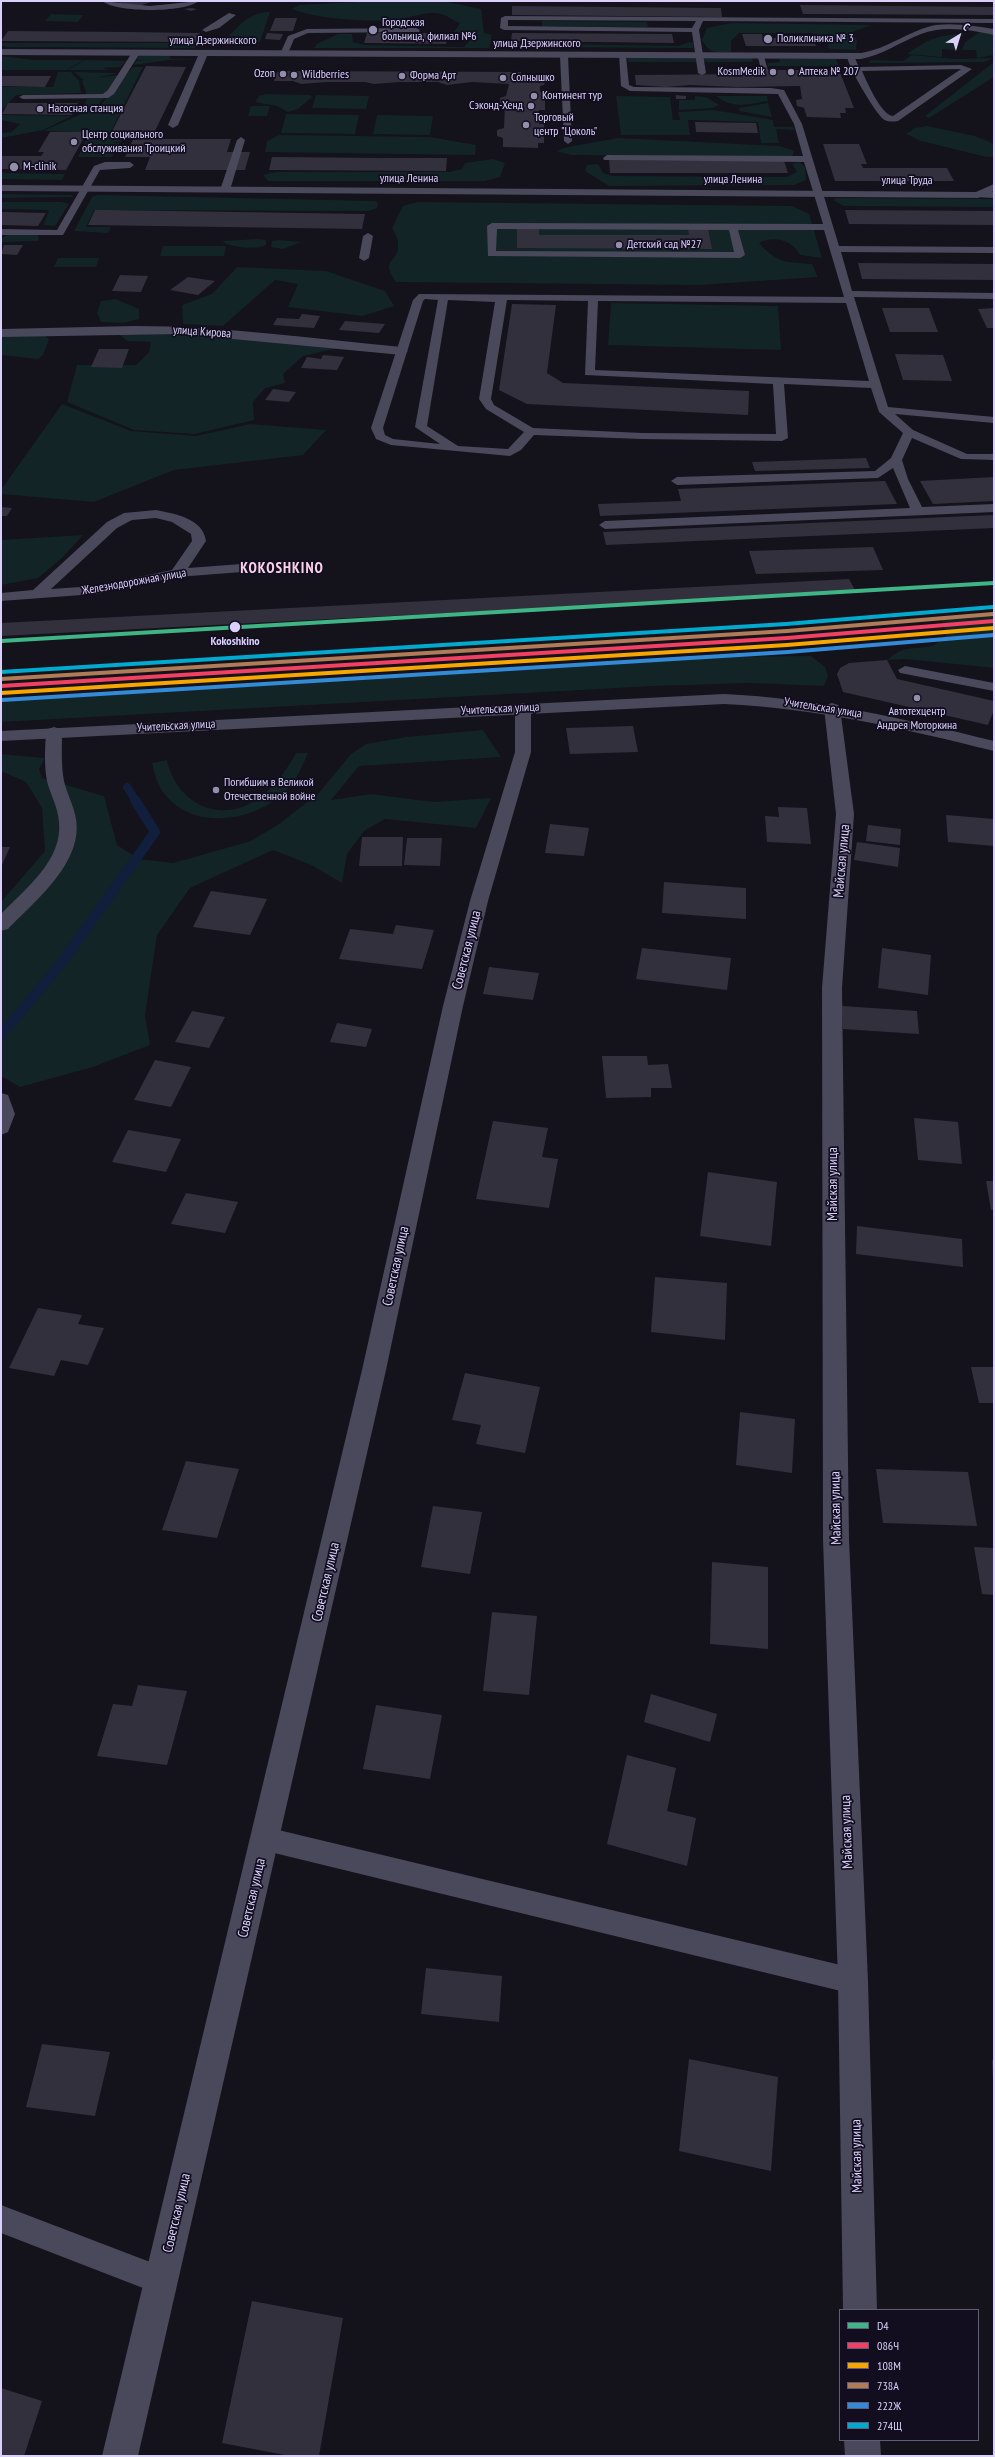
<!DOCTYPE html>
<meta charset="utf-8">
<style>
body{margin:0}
#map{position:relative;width:995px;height:2457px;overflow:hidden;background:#14121b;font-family:"PT Sans Narrow",sans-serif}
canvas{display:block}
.frame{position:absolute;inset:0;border:2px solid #d9d0fb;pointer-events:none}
.legend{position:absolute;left:839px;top:2309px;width:140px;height:132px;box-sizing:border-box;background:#120e1f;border:1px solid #625c77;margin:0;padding:5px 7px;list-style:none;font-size:12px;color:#d9d0fb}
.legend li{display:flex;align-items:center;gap:8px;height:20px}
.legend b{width:20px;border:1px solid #625c77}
.north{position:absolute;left:939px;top:16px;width:40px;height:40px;-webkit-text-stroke:3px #120e1f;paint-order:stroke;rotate:38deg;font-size:11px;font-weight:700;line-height:16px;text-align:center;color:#d9d0fb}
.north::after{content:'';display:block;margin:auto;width:14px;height:18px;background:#d9d0fb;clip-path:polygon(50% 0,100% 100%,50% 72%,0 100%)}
</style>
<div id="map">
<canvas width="995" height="2457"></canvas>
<div class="frame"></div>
<ul class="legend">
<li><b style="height:5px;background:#3fb485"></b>D4</li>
<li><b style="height:5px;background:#f24062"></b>086Ч</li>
<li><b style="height:5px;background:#f7a600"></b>108М</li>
<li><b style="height:5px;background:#b07c57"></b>738А</li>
<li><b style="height:5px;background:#338bd7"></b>222Ж</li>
<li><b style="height:5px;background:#00a9ce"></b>274Щ</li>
</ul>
<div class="north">С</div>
</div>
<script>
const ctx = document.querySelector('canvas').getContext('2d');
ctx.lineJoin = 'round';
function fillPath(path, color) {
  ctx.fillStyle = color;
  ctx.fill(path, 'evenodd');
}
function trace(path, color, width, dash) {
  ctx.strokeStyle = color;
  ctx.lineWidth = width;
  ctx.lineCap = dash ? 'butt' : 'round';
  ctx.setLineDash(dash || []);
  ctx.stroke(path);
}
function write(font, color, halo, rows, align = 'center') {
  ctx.font = font + ' "PT Sans Narrow",sans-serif';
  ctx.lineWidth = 3.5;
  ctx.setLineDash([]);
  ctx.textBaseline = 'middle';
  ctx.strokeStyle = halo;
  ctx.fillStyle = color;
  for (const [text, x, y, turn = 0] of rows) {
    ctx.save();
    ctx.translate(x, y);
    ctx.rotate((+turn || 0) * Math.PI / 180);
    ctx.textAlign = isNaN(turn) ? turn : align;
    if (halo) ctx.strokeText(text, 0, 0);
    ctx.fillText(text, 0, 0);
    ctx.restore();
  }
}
const green = new Path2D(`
 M441,1L481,9L484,33L492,35L489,48H314L317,44L338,34H352L353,42L365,45L464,47L473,37L454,32L460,23C454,21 449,17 444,15C430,9 412,18 398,19C372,23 316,19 292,9L299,5L358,2Z
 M270,12L260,42L249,45H222C233,30 250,11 270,12Z
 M51,14L83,15L78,22L45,21Z
 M542,21L647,22L648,27L542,26Z
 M731,23L871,25L852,32L857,40L856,50L829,49L827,42L811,33H739L731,41V52C716,52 710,55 702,40L707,28Z
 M980,32L994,34V55L977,58L976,50H962L965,42Z
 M964,34L956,40L955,50L942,49V57L907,54C928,39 938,35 964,34Z
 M689,42L693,43V48L505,47L507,43L679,46Z
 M1,43H193L199,45L194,48L6,47L1,45Z
 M139,55H171L170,59L200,60H169L134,65L136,61L147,60H137Z
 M912,55L956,59L993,58L984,62L869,63L870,60L903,61Z
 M1,56L34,60H84L67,70H1Z
 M628,58H752L753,62H628Z
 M779,59H836L839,66H768L767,63L780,62Z
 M85,60H88L126,61L120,67L103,68L109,70H68Z
 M994,62V77L929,118L925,116Z
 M133,67H143L110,133L43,131L100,106Z
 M58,72H71L79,81L81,93L16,95L1,111V87H53Z
 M74,72L118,73L96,78L118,75L108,94L87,95L82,81L84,80Z
 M266,94L310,95L312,97L298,109L288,112L277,106L255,102L259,96Z
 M316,95L369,96L366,109L312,108Z
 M616,96L670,97L673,120H680L678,112L713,110L773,120L774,127H793L794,130L776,129L779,143H761L758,122L688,120L690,135H621Z
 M695,96L706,97L719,105L713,108L679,110V100H695Z
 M716,96H767L768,101C747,104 735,110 716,96Z
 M104,98L99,104L79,115L87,99Z
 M768,103L772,117L740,111L739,108Z
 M251,106H270L267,116H248Z
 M286,114L359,115L355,134L281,133Z
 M1,115L72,116L43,130L1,138V133L12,132L20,124L1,120Z
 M377,115L433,116L430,135L373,134Z
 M927,126L975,136L994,144V157H986L921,141L906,134L915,128Z
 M89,134L125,135L121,142H113L120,143L112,157H78Z
 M279,135L430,137L476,145L475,155L265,152L267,141Z
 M618,138L779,146L794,151L792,157L571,155L556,151L568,147Z
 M493,159L505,163L500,177L485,181H268L263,175L276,172H450L462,169L465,163Z
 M799,162L805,167L806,180L794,185L609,186L585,171L587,165L598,164L603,173L613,176L786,177L797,172L792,164Z
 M1,173L65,174L62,180L1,179Z
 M1,194L71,195L74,197L1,198Z
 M98,195L375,201L378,203L377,208L369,211L94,210L86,227H111L108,233L74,231L92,197Z
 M837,198L994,199V207L844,206L833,200Z
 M1,202H62L69,204L55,226L43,225L49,211L47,210L1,209Z
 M418,202L792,206L809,214L822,258L800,255C793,240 773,235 759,243C778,264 786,262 812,264L818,277L700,285L396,282C378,257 400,264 398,243C398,238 394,232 392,228L403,206Z
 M8,235H38L39,241L1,242V238Z
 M258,239L266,240V245C257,250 230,248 222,241Z
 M279,240L301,242L283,249L271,247L272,241Z
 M163,246H226L224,256H160Z
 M58,258H99L96,267H54Z
 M237,267L326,271L385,291L394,306L363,316L288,307L298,284L275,280L223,326L183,324L182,305L212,294Z
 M116,299L139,309V319L124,323L101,322L97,313L101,301Z
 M611,303L778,306L781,350L608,345Z
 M185,333L343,347L303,356L283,374L285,383L265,388L253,402L254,420L195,434L134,430L67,402L77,365H136L149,352L151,342L127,341L119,334Z
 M1,336H45L49,339L43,355L38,359L1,355Z
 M62,404L131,431L196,436L250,424L326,430L303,455L174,470L94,502L1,494V490Z
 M83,535L62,558L38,578L1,585V540Z
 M994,614V668L906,659L887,660C904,645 911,650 931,646C936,645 942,639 946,636L942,618Z
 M811,656L825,667L828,676L824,686L751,683L653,686L1,722V701L688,657Z
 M483,730L501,757L359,766L331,800L371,794L434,802L491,798L476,828L385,819L364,831L347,854L342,883L311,865L273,850L190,888L157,935L145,1015L150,1045L93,1067L20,1087L1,1076V902L45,851L42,808L26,782L1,771V754L45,758L39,769L42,778L104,796L117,845L139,859L173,863L251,841L279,824L319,793L351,754L366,744L406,737Z
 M296,753H308C302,767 296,782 285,792C256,820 198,831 168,798C158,788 155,776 152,763L167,760C175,799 213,823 251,803C271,792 285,773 296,753Z`);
const streamFar1 = new Path2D(`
 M127,787L136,801`);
const stream = new Path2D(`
 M1,1035L59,966L155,832L135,800`);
const building = new Path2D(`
 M114,1H154L136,7Z
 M800,5L994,7V15L803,14Z
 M512,6L721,8L722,17L512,15Z
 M191,8L197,9L191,11L184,9Z
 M275,18H297L293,31H270Z
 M8,31L126,32L200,33L196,42L1,41Z
 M267,33L283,34L280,40L265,39Z
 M367,33H448L446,44L364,43Z
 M512,33L672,34L674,43L511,41Z
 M742,34H762L763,38H794L793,35H812L816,46H746Z
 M146,66L186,67L154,133H159L156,139H231L227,152H250L245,170H145L150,157H125L136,133H111Z
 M757,70H839L854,108H845L846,113H840L841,118L807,117L804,108L797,106L796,100L802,99L800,86L738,87L690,85L665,87L636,85L635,75L758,74Z
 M286,71L521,72V74L542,75L541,81L545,82L544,85L540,86V92H545V110H539V124H544V143H538V148L503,147V138L497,136V130L504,128L505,105L500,103V98L506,96L509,84L472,82L447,85L438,82H399L374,84L365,82H327L301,84L293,81H274L277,72Z
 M1,76H51L45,87L1,86Z
 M676,95L686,96V99H676Z
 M8,103H78L72,115L2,114Z
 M695,122L756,123L758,133L696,132Z
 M50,132H87L66,170L1,169V156H41L44,152H38Z
 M823,144H859L867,164H861L863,168H947L954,181H835Z
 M272,157L384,158H447L446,171L269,170Z
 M609,160L784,161L788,173H610Z
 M95,210H106L365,214L362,229L88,225Z
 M845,210L994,211V225L849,224Z
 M1,212L46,213L38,226L1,225Z
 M517,228H539V235H689L688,229H708L712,249L517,248Z
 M4,245H23L17,255L1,254Z
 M858,263L994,264V280L862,279Z
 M120,275L148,276L141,292L112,291Z
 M188,277L215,281L198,295L170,290Z
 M512,304L556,305L547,373L563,383L749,391L748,415L527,404L499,390Z
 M882,308H929L938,332H890Z
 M994,308V328H987L978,309Z
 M302,314L320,316L314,328L273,325L277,318L299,319Z
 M345,321L385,324L379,333L339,330Z
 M99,349H129L122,368L91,367Z
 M895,354L943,355L952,381L903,380Z
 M323,355L344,357L337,370L301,368L307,357L321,359Z
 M273,389L296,392L289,402L265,400Z
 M866,458L870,468L755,471L752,462Z
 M994,477V501L933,504L920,481Z
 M885,481L897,504L600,516L598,504L681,501L678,489Z
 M1,507L12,508L7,516H1Z
 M994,515V528L606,545L603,532Z
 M873,547L883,570L756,574L749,551Z
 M849,579L856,592L1,636V623Z
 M887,660L897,679L994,701V710L988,725L843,692L837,674L840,668L849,663Z
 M633,726L638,752L570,754L566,728Z
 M778,807L807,808L811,844L767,842L765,816L779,817Z
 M946,815L994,819V846L948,842Z
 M550,824L589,828L584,856L545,853Z
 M868,825L901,829L900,845L866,841Z
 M362,837H403L402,866H359Z
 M407,838H442L440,866L404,865Z
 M857,842L900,848L898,867L854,860Z
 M1,847H10L1,867Z
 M664,882L746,888V919L662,913Z
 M211,891L267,899L250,935L193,927Z
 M396,925L434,930L422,969L339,959L350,929L393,934Z
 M642,948L731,958L727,990L636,979Z
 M882,948L931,955L928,995L878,988Z
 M489,967L539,973L533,1000L483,994Z
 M842,1006L917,1011L919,1034L843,1029Z
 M192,1011L225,1017L209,1048L175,1042Z
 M337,1023L372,1029L366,1047L330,1042Z
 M602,1056H647L648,1065L668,1064L672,1088H651V1097L606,1098Z
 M155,1060L191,1067L171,1107L134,1100Z
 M914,1118L958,1122L962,1164L918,1160Z
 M493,1121L548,1128L542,1157L558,1159L549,1208L476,1199Z
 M128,1130L181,1139L166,1172L112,1162Z
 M708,1172L777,1182L771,1246L700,1236Z
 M986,1181H994V1210H991Z
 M186,1193L238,1202L225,1233L171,1224Z
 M857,1226L962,1239L963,1267L856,1254Z
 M655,1277L727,1283L725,1340L651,1332Z
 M38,1308L82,1315L78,1324L104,1328L88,1365L61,1360L54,1376L9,1368Z
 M971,1367H994V1403H979Z
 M465,1373L540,1387L525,1453L476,1444L481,1425L452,1420Z
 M740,1412L795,1419L792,1473L736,1465Z
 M186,1461L239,1469L217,1538L162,1530Z
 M876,1469L968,1472L977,1526L883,1523Z
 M433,1506L482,1512L470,1574L421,1567Z
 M974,1547L994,1548V1595L982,1594Z
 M712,1562L768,1567V1649L710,1644Z
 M492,1612L537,1616L529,1695L483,1691Z
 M138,1685L187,1691L167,1765L97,1756L113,1704L132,1706Z
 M651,1694L717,1714L710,1742L644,1722Z
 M376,1705L442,1715L430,1779L363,1769Z
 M627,1755L676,1768L667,1811L696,1818L687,1866L607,1844Z
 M426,1968L502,1976L499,2022L421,2014Z
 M42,2044L110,2052L95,2116L26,2107Z
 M689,2059L778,2077L771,2171L679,2151Z
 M992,2060L994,2061V2081H993Z
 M252,2301L343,2318L319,2456H290L222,2443Z
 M1,2388L42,2401L24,2456H1Z`);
const service = new Path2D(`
 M102,1L150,6L199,1C184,13 117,13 102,1Z
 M229,13L236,15L219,28L206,32L202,30Z
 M505,16L994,19V23L703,21L699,30L706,73L702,75L698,73L692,32L504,30L500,28L501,18ZM508,20L696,21L692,28L508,26Z
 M416,28L420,30L419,32L308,33L294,39L287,56L280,54L288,36L307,29Z
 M133,51L140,53L114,94L108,98L23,99L19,97L23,95L103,94L108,90Z
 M564,54L568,56L572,141L568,144L564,141L560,56Z
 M619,54L626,56L629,85L634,87L771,88L784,90L802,124L839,246L994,247V253L841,252L852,291L994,293V299L854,297L888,407L994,417V423L895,414L913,430L967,454H994V460L961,459L912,438L902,460L908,479L922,507L994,504V512L605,529L599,525L605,521L910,508L893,468L878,478L677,485L671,481L677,477L875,471L891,458L903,433L879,412L871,388L784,384L788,438L782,441L642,439L534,435L521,450L510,456L391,445L376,439L371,428L413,300L419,294L844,297L824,230H738L745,255L740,258L488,256L487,226L492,223L823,224L804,162L604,160L603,158L607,155L803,156L794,124L778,94L630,91L621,86ZM497,229L729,230L734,252L496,251ZM425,299L438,300L415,427L440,444L393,439L385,435L383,428L423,301ZM448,300L495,302L479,399L486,409L524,432L508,449L458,446L427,426ZM507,300L588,301L585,375L773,384L776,434L642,433L533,428L494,405L491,399ZM598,301L846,303L869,381L595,370Z
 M757,54L764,56L768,71L761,69Z
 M847,54H853L859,67L961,65L972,69L898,121C893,122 887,122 883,119C875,112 845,63 847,54ZM961,69L893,116C881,115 867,82 862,71Z
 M241,137L245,140L230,190L222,192L220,190L237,140Z
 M105,162H130L134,165L130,168L100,170L63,235H1V229L57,230L94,166Z
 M978,192H994V198L975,197V193Z
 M368,233L373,236L369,258L364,261L359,258L363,236Z
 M905,666L994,683V691L900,673L898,670Z
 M266,1827L853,1968L862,1972L866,1981L862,1990L853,1994L266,1851L257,1848L254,1839L257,1830Z
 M1,2205L171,2270L176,2280L171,2290L161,2295L1,2233Z`);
const minor = new Path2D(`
 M936,25C956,23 975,26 994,29V35C970,30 944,25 921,34C900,42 883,55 861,59L207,56L178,125L173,128L168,125L198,56L1,55V49L861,53C888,49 909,30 936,25Z
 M994,184V191L978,198L1,191V185L976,192Z
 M135,326C224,326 313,339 402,347L408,351L402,355L180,334L1,337V329Z
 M156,510C175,514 203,518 206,541L188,568L268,562L275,566L268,570L177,577L95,594L1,601V593L33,590L107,522L124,513ZM156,518L172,522L191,534L192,541L172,570L95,586L51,589L117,528L132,520Z
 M523,703L529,705L531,708V752L488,901L463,1006L386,1370L138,2456H102L362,1370L443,1006L470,901L515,752V708L517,705Z
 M832,703L838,705L840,708L854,814L842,988L849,1539L868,1981L877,2310H843L838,1981L823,1539L822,988L836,814L824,708L826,705Z
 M54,727L60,729L62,732C62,748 61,765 64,781C67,794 74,806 76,819C83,863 35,901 8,929L1,931V914C25,889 63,860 59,822C58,807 50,794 47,781C44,765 45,748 46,732L48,729Z
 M1,1093L8,1095L15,1114L8,1132L1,1135Z
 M844,2440H880L881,2456H845Z`);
const tertiary = new Path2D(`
 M724,694C816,698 905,719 994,741V751C905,729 816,708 724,704L1,741V731Z`);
const rail1 = new Path2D(`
 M1,641L994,583`);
const rail2 = new Path2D(`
 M1,686L787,638L994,621`);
const rail3 = new Path2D(`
 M1,693L787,645L994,628`);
const rail4 = new Path2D(`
 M1,679L787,631L993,614`);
const rail5 = new Path2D(`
 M2,700L788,652L994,635`);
const rail6 = new Path2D(`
 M1,672L786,624L993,607`);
const markers = [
 [373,30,5,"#948ead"],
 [768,39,5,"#948ead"],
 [773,72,4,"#948ead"],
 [791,72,4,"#948ead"],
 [283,74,4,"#948ead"],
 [294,75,4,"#948ead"],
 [402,76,4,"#948ead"],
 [503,78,4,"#948ead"],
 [534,96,4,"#948ead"],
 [531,106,4,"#948ead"],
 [40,109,4,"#948ead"],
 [526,125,4,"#948ead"],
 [74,142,4,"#948ead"],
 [14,167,5,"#948ead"],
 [619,245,4,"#948ead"],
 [235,627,6,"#d9d0fb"],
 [917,698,4,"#948ead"],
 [216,790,4,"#948ead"]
];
const farPoinames = [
 ["Городская",382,23],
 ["больница, филиал №6",382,37],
 ["Поликлиника № 3",777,39],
 ["KosmMedik",765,72,"right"],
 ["Аптека № 207",799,72],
 ["Ozon",275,74,"right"],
 ["Wildberries",302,75],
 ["Форма Арт",410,76],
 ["Солнышко",511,78],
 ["Континент тур",542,96],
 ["Сэконд-Хенд",523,106,"right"],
 ["Насосная станция",48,109],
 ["Торговый",534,118],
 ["центр \"Цоколь\"",534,132],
 ["Центр социального",82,135],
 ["обслуживания Троицкий",82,149],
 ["M-clinik",23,167],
 ["Детский сад №27",627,245],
 ["Автотехцентр",917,712,"center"],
 ["Андрея Моторкина",917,726,"center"],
 ["Погибшим в Великой",224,783],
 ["Отечественной войне",224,797]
];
const farStreetnames = [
 ["улица Дзержинского",213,41],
 ["улица Дзержинского",537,44],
 ["улица Ленина",409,179],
 ["улица Ленина",733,180],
 ["улица Труда",907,181],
 ["улица Кирова",202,332,4],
 ["Железнодорожная улица",134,582,-10],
 ["Учительская улица",823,708,9],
 ["Учительская улица",500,709,-3],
 ["Учительская улица",176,726,-3]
];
const farStopnames = [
 ["Kokoshkino",235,642]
];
const streetNames = [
 ["Майская улица",842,861,-85],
 ["Советская улица",467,950,-76],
 ["Майская улица",833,1184,-90],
 ["Советская улица",396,1266,-78],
 ["Майская улица",836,1508,-91],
 ["Советская улица",326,1582,-77],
 ["Майская улица",847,1832,-92],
 ["Советская улица",252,1898,-77],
 ["Майская улица",857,2156,-91],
 ["Советская улица",177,2213,-77]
];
const farDistrictnames = [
 ["KOKOSHKINO",282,569]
];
fillPath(green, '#122426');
trace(streamFar1, '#111f3d', 8);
trace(stream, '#111f3d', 10);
fillPath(building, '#33303d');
fillPath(service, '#4a485b');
fillPath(minor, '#4a485b');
fillPath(tertiary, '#4a485b');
trace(rail1, '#3fb485', 4);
trace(rail2, '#f24062', 4);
trace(rail3, '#f7a600', 4);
trace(rail4, '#b07c57', 4);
trace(rail5, '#338bd7', 4);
trace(rail6, '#00a9ce', 4);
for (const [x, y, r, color] of markers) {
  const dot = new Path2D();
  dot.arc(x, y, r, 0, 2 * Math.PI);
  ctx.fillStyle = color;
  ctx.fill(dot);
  trace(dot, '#120e1f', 1.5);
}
write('12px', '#d9d0fb', '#120e1f', farPoinames, 'left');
write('12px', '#d9d0fb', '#120e1f', farStreetnames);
write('bold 12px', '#d9d0fb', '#120e1f', farStopnames);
write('14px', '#d9d0fb', '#120e1f', streetNames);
ctx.letterSpacing = '1px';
write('bold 15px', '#fbd2e9', '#120e1f', farDistrictnames);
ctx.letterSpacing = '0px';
</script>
